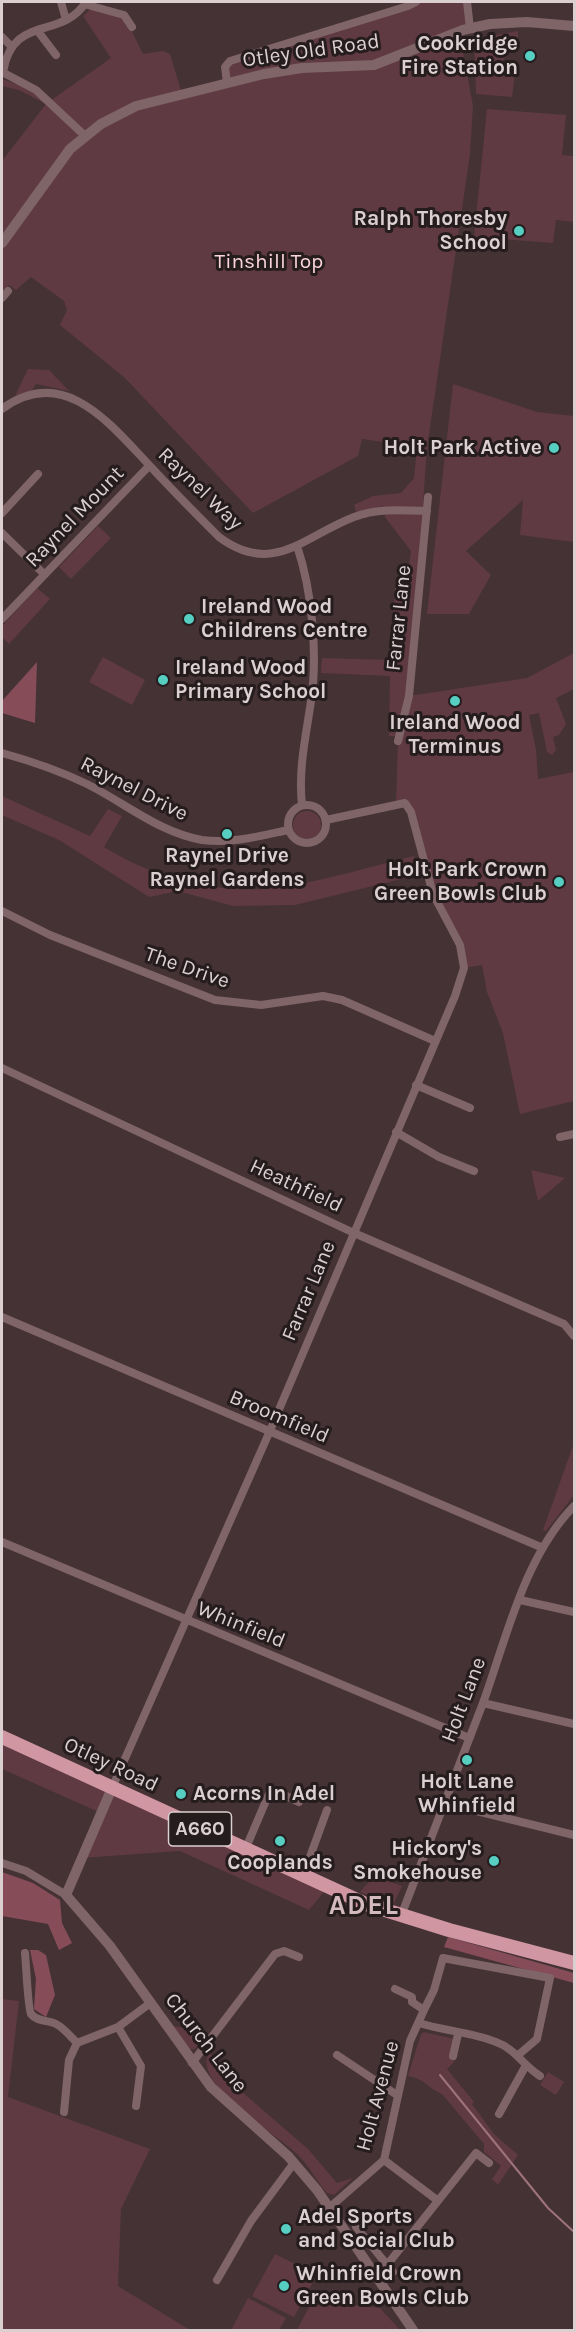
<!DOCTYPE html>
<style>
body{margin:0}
#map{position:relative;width:576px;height:2332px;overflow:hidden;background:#453235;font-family:Karla,sans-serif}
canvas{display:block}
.frame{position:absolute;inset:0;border:3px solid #dbcfd1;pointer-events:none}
</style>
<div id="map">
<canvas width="576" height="2332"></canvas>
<div class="frame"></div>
</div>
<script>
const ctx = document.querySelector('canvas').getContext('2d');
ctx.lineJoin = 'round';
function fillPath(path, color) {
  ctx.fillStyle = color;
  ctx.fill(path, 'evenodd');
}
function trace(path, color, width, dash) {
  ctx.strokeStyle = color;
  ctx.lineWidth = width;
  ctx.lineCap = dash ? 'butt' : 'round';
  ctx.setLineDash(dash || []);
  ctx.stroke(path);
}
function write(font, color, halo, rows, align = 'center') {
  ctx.font = font + ' Karla,sans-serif';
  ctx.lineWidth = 6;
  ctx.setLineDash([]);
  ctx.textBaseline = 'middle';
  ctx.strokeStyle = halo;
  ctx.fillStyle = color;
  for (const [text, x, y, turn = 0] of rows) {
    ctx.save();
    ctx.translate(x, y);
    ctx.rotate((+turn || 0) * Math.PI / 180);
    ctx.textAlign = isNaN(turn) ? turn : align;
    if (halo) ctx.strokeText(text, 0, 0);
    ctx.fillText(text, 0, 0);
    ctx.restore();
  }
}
const green = new Path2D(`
 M416,2H467L470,28L459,31L473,106L470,154L427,448L409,696L527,678L574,653V689L556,698L566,724L559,735L553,737L556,750L552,755L547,752L539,713L529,715L536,750L538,779L574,772V1101L520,1114L503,1033L487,992L482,965L464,968L460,945L446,922L405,804L396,805L398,741L395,736H389L390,676L321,673L322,658L391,660L395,587L406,588L411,551L385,517L383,506L356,512L354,505L373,496L401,493L414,478L417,447L362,439L358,456L253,513L125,378L60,325L67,310L64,301L31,277L16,290L9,285L2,293V161L46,104L19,90L2,86V79L23,86L47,103L111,58L83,16L93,7L124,15L143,54L163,51L170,54L182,94L227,83L226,64Z
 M518,31V38L505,50L508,55L503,60L502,71L515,73L512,97L476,94L474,39Z
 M487,109L566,115L562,155L574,156V222L556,220L553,243L474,237Z
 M28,369L49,370L69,391L36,384L32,390L15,396Z
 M453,384L537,412L574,416V542L520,535L523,500L466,551L491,575L469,614H427Z
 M98,526L111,538L71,579L59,567Z
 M37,588L50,599L9,644L2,637V626Z
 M103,657L145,680L132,705L89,682Z
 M2,796L90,836L108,809L122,816L104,847C157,880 226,897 289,886C330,879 372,866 414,856L418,875L295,905L233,906L178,891L149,897L59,840L2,815Z
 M293 825a14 14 0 1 1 28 0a14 14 0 1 1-28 0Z
 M531,1170L565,1178L538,1201Z
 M574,1443V1495L546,1531L543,1530Z
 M2,1737L328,1887L309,1910L180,1851L82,1858L101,1813L2,1769Z
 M374,1876L402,1886L394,1903L388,1904L360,1892Z
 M2,1999L19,2001L8,2097L150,2149L121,2209L118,2286L190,2330H2Z
 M172,2026L207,2031L195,2049H189Z
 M424,2032L459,2040L454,2062L447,2069L474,2102L472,2104L494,2134L518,2155L498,2185L492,2179L501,2166L484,2152V2144L442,2094C427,2088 427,2080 408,2076L421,2034Z
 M210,2051L215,2066L227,2079L308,2149L337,2183L353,2178L334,2195L327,2193C317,2182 310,2167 299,2156C280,2135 188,2084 210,2051Z
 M548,2072L564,2082L556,2095L540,2085Z
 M275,2254L317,2275L294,2317L252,2296Z
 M248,2298L286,2318L279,2330H231Z
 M324,2302L380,2308L400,2330H297L309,2307Z`);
const forest = new Path2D(`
 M37,662L35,723L2,713V701Z
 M2,1872L33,1883L60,1900L62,1923L72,1943L59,1950L48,1924L2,1916Z
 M448,1937L574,1973V1983L444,1947Z
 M30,1950H38L46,1955L55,1995L46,2017L34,2009L36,1979Z`);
const stream = new Path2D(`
 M440,2075L548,2208L574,2232`);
const minor = new Path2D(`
 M61,2L66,20
 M467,2L470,28
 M84,4L124,15L132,27
 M37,30L56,55
 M2,37L11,46
 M2,72L36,90L84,135
 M3,72C13,13 61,41 86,2
 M227,83L225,67L230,61L408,6L416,2
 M2,298L8,291
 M2,409C64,363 111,425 151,467C173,491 196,514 219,537C273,577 304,536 354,517C377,508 402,510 427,511
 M2,513L38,474
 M2,533L44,574
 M297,546C312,590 318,655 311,701C306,736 298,769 302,805
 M2,619L149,466
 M398,741L409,696L428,497
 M2,753C31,761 60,771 87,784C125,803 160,833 202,840C231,844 260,836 288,830
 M288 824a19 19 0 1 1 38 0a19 19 0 1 1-38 0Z
 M2,911L50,935L215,1000L261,1005L323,996L342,1000L435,1041
 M2,1068L354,1233L564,1324L574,1336
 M416,1085L470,1108
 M396,1132L439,1157L474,1171
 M560,1137L574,1134
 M2,1317L543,1548
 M2,1542L469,1738
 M520,1600L574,1612
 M483,1703L574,1724
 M112,1788L269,1433L455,996L464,968L460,945L433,894L411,812L405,803L326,820
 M444,1803L574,1835
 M245,1850L271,1789L299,1802
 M2,1863L26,1871L66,1895
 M303,1876L327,1810
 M401,1916C428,1845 456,1774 483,1703C507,1637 524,1557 574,1506
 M25,1953C26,1962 28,2010 31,2014C37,2022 48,2020 56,2024C64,2028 71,2037 77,2043
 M424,2010L434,1990L443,1958L550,1978L537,2039L517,2056
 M419,2023C444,2031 472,2032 496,2042C514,2048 524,2066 540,2076
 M118,2027L141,2066L136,2106
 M337,2055L397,2095
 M453,2056L458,2034
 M192,2063L275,1954L284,1951L299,1957
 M64,2112L69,2060L77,2043L118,2027L149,2004
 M499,2114L525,2067
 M384,2160L437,2200
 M329,2208L384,2160L410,2041L424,2010L412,2002V1997L395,1989
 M356,2227L393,2272
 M387,2265L476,2153L489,2163
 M217,2280L251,2221L294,2163`);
const tertiary = new Path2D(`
 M2,243L70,149L101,124L136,106L264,74L302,68L374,65L463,30L490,24L527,22L574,26
 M112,1788L66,1895L110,1946L211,2087L288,2156L317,2190L413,2330`);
const trunk = new Path2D(`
 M2,1737L366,1904L449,1930L574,1963`);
const markers = [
 [530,56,6,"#57cec2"],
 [519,231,6,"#57cec2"],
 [554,448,6,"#57cec2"],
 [189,619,6,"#57cec2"],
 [163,680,6,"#57cec2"],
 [455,701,6,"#57cec2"],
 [227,834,6,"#57cec2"],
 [559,882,6,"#57cec2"],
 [467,1760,6,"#57cec2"],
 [181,1794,6,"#57cec2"],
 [280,1841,6,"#57cec2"],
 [494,1861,6,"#57cec2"],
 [286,2229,6,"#57cec2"],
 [284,2286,6,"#57cec2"]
];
const shields = [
 [200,1829,63]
];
const shieldNames = [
 ["A660",200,1829]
];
const poiNames = [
 ["Cookridge",518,44],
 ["Fire Station",518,68],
 ["Ralph Thoresby",507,219],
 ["School",507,243],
 ["Holt Park Active",542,448],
 ["Ireland Wood",201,607,"left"],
 ["Childrens Centre",201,631,"left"],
 ["Ireland Wood",175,668,"left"],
 ["Primary School",175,692,"left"],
 ["Ireland Wood",455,723,"center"],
 ["Terminus",455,747,"center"],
 ["Raynel Drive",227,856,"center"],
 ["Raynel Gardens",227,880,"center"],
 ["Holt Park Crown",547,870],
 ["Green Bowls Club",547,894],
 ["Holt Lane",467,1782,"center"],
 ["Whinfield",467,1806,"center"],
 ["Acorns In Adel",193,1794,"left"],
 ["Hickory's",482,1849],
 ["Smokehouse",482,1873],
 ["Cooplands",280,1863,"center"],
 ["Adel Sports",298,2217,"left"],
 ["and Social Club",298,2241,"left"],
 ["Whinfield Crown",296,2274,"left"],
 ["Green Bowls Club",296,2298,"left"]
];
const streetNames = [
 ["Otley Old Road",311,51,-8],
 ["Raynel Way",200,489,44],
 ["Raynel Mount",75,517,-46],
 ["Farrar Lane",399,618,-84],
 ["Raynel Drive",134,789,27],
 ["The Drive",187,968,19],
 ["Heathfield",296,1186,25],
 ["Farrar Lane",309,1291,-67],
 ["Broomfield",279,1417,23],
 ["Whinfield",241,1625,22],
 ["Holt Lane",464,1700,-69],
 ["Otley Road",111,1765,25],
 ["Church Lane",206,2043,52],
 ["Holt Avenue",378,2096,-75]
];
const parkNames = [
 ["Tinshill Top",269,262]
];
const districtNames = [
 ["ADEL",364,1906]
];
fillPath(green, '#5f3a42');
fillPath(forest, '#864d59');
trace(stream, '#9e737c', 2);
trace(minor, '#7f6468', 8);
trace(tertiary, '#7f6468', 10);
trace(trunk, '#d096a1', 14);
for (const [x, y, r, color] of markers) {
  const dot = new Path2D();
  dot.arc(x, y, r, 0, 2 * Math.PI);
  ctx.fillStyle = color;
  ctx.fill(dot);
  trace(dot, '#251c1e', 2);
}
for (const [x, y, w] of shields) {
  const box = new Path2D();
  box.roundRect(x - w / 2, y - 17, w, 34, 4.5);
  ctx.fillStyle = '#251c1e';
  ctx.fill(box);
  trace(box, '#dbcfd1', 1.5);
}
write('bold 20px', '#dbcfd1', null, shieldNames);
write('bold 21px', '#dbcfd1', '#251c1e', poiNames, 'right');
write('21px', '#dbcfd1', '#251c1e', streetNames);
write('21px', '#f9d3d9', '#251c1e', parkNames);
ctx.letterSpacing = '1.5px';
write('bold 27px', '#d2babe', '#251c1e', districtNames);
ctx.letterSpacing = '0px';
</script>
